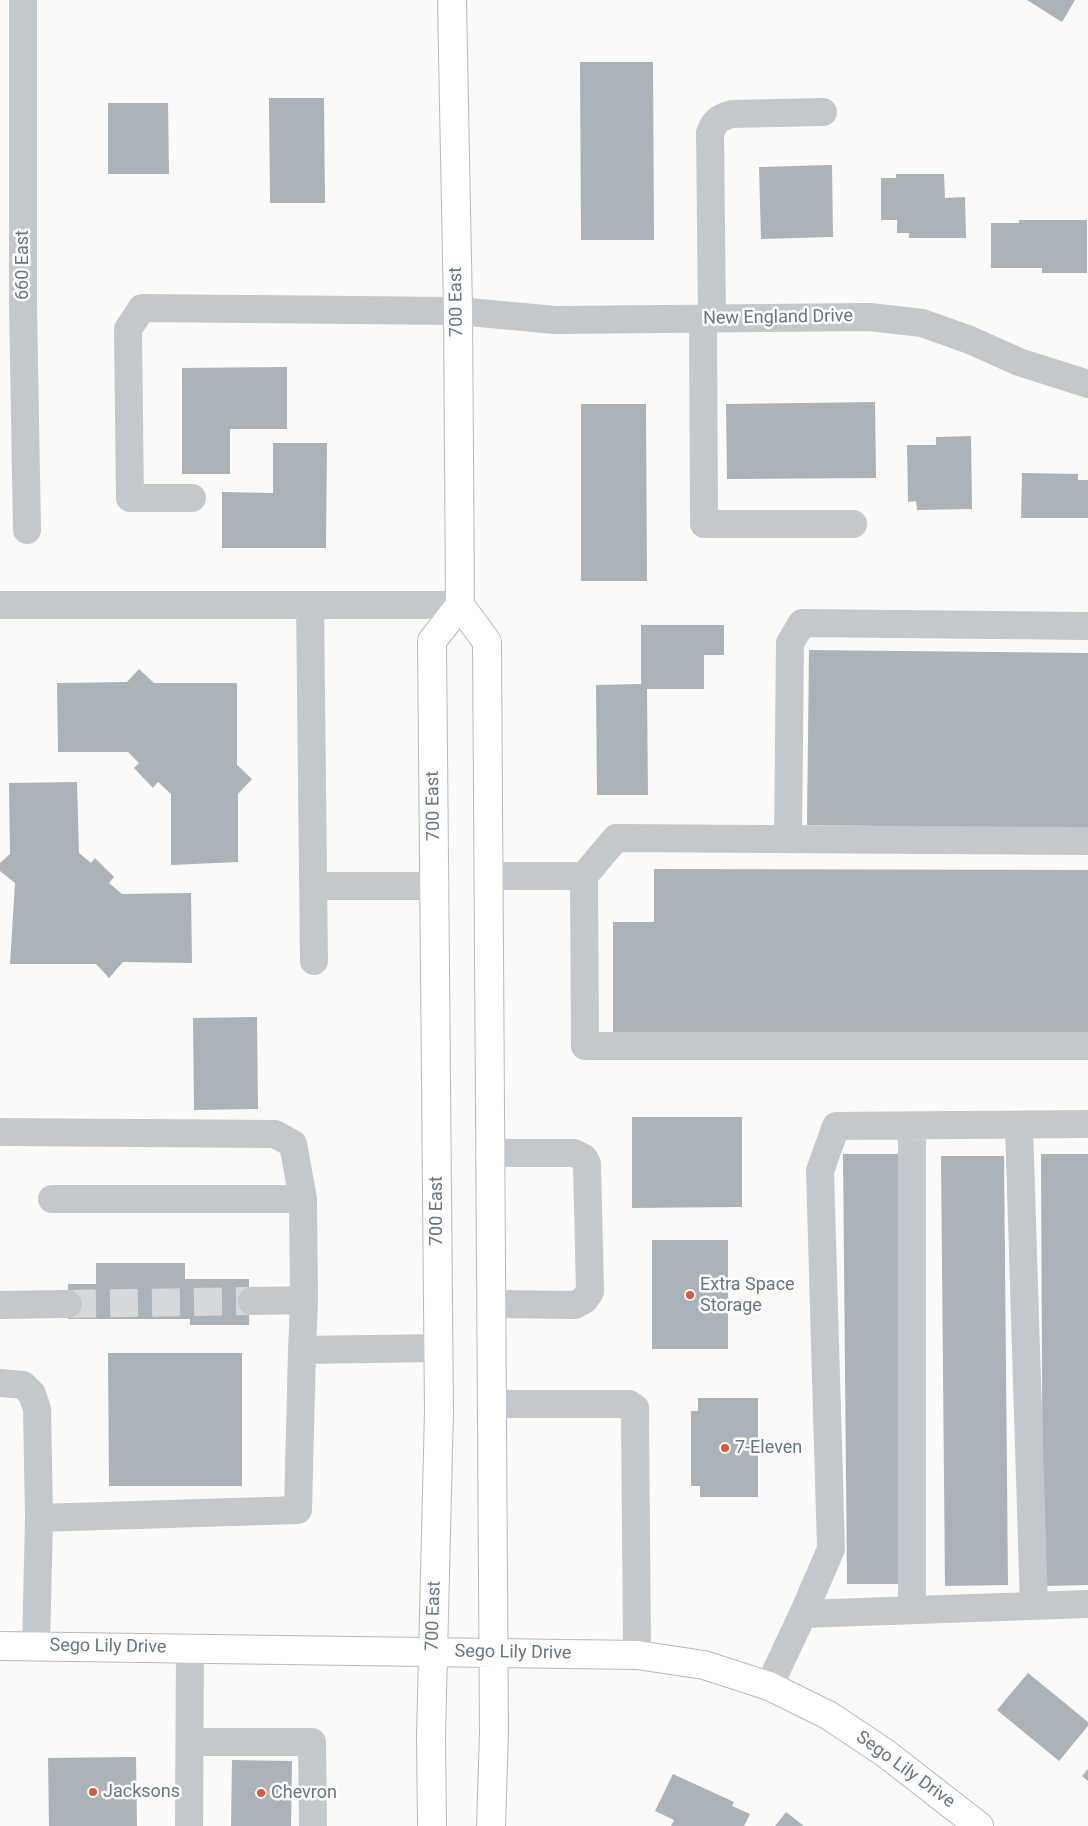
<!DOCTYPE html>
<style>
body{margin:0}
canvas{display:block;background:#fafaf8}
</style>
<canvas width="1088" height="1826"></canvas>
<script>
const ctx = document.querySelector('canvas').getContext('2d');
ctx.lineJoin = 'round';
function fillPath(path, color) {
  ctx.fillStyle = color;
  ctx.fill(path, 'evenodd');
}
function trace(path, color, width, dash) {
  ctx.strokeStyle = color;
  ctx.lineWidth = width;
  ctx.lineCap = dash ? 'butt' : 'round';
  ctx.setLineDash(dash || []);
  ctx.stroke(path);
}
function write(font, color, halo, rows, align = 'center') {
  ctx.font = font + ' Roboto,sans-serif';
  ctx.lineWidth = 5;
  ctx.setLineDash([]);
  ctx.textBaseline = 'middle';
  ctx.strokeStyle = halo;
  ctx.fillStyle = color;
  for (const [text, x, y, turn = 0] of rows) {
    ctx.save();
    ctx.translate(x, y);
    ctx.rotate((+turn || 0) * Math.PI / 180);
    ctx.textAlign = isNaN(turn) ? turn : align;
    if (halo) ctx.strokeText(text, 0, 0);
    ctx.fillText(text, 0, 0);
    ctx.restore();
  }
}
const building = new Path2D(`
 M1027,0H1075L1062,22Z
 M580,62H653L654,240H581Z
 M269,98H324L325,203H270Z
 M108,103H168L169,174H108Z
 M832,165L833,237L761,239L759,167Z
 M896,174H944L945,198L965,197L966,238H909V233H897V220H881V178H896Z
 M1019,220H1087V273H1042V268H991V223H1019Z
 M287,367V429H230V474H182V368Z
 M875,402L876,478L727,479L726,404Z
 M581,404H646L647,581H581Z
 M971,436L972,509L917,510L916,501L908,502L907,445H936V437Z
 M273,443H327L326,548H222V492L273,493Z
 M1022,473L1078,474V480H1088V518H1021Z
 M641,625H724V655H704V689H647L648,795H597L596,685L641,684Z
 M809,650L1088,653V829L807,825Z
 M139,669L154,683H237V765L252,779L238,794V862L171,865V794L158,782L153,788L134,768L139,763L128,752H58L57,683L127,682Z
 M77,782L79,853L91,863L95,858L114,877L109,883L122,894L191,893L192,963L123,962L109,978L96,964H10L15,883L0,871V863L10,854L9,783Z
 M654,869L1088,870V1034H613V922H654Z
 M257,1017L258,1109L194,1110L193,1018Z
 M632,1117H742V1207L632,1208Z
 M843,1154H906L910,1584H847Z
 M1041,1154H1088V1585L1043,1586Z
 M941,1156H1004L1008,1585L945,1586Z
 M652,1240H728V1349H652Z
 M96,1263H185V1279H249V1325H190V1319H68V1284H96Z
 M108,1353H242V1486H109Z
 M698,1398H758V1497H700V1486H691V1411H698Z
 M1028,1673L1088,1722V1726L1059,1761L997,1710Z
 M136,1757L137,1826H49L48,1758Z
 M232,1760L292,1761L291,1826H231Z
 M1088,1769V1781L1082,1776Z
 M673,1774L734,1802L732,1806L750,1814L744,1826H671L674,1820L655,1811Z
 M786,1812L804,1826H775Z`);
const minorTunnel = new Path2D(`
 M68,1304L252,1301`);
const minor = new Path2D(`
 M23,0V304L27,530
 M703,319L704,524H853
 M712,319L710,133C714,121 720,117 732,114L823,112
 M192,498H130L128,329L142,308L458,311L555,320L870,317L922,323L970,340L1019,362L1088,384
 M0,605H460
 M310,605L314,961
 M788,839L790,643L802,623L1088,626
 M1088,841L616,838L584,876L585,1046H1088
 M488,876H584
 M314,886H435
 M1019,1125L1034,1606
 M0,1132L275,1134L293,1144L303,1199L304,1300L302,1350
 M490,1153H574L584,1158L587,1164L590,1292L584,1300L575,1305L491,1304
 M52,1199H303
 M252,1301L304,1300
 M0,1305L68,1304
 M0,1383L23,1385L32,1394L37,1409L39,1518
 M492,1404H629L635,1408L637,1655
 M912,1610V1126
 M803,1614L1088,1604
 M36,1646L39,1518L298,1510L302,1350L438,1348
 M769,1686L803,1614L831,1549L820,1171L836,1126L1088,1124
 M190,1742H312L313,1826
 M189,1826L190,1648`);
const major = new Path2D(`
 M452,0L458,311L460,605L487,642L494,1733L491,1826
 M0,1646L637,1655L704,1665L769,1686L828,1715L885,1753L979,1826
 M432,1826L431,1736L439,1411L432,641L460,605`);
const markers = [
 [690,1295,5,"#e4572e"],
 [725,1448,5,"#e4572e"],
 [93,1792,5,"#e4572e"],
 [261,1793,5,"#e4572e"]
];
const streetNames = [
 ["660 East",23,265,-90],
 ["700 East",457,302,-91],
 ["New England Drive",778,318,-1],
 ["700 East",434,806,-91],
 ["700 East",437,1211,-90],
 ["700 East",434,1616,-88],
 ["Sego Lily Drive",108,1647,1],
 ["Sego Lily Drive",513,1653,1],
 ["Sego Lily Drive",905,1770,36]
];
const poiNames = [
 ["Extra Space",700,1285],
 ["Storage",700,1306],
 ["7-Eleven",735,1448],
 ["Jacksons",103,1792],
 ["Chevron",271,1793]
];
fillPath(building, '#aab3b9');
trace(minorTunnel, '#d5d9db', 28, [28, 14]);
trace(major, '#b5babe', 30);
trace(minor, '#c3c8cc', 28);
trace(major, '#fff', 28);
for (const [x, y, r, color] of markers) {
  const dot = new Path2D();
  dot.arc(x, y, r, 0, 2 * Math.PI);
  ctx.fillStyle = color;
  ctx.fill(dot);
  trace(dot, '#fff', 2);
}
write('18px', '#657683', '#fff', streetNames);
write('18px', '#657683', '#fff', poiNames, 'left');
</script>
